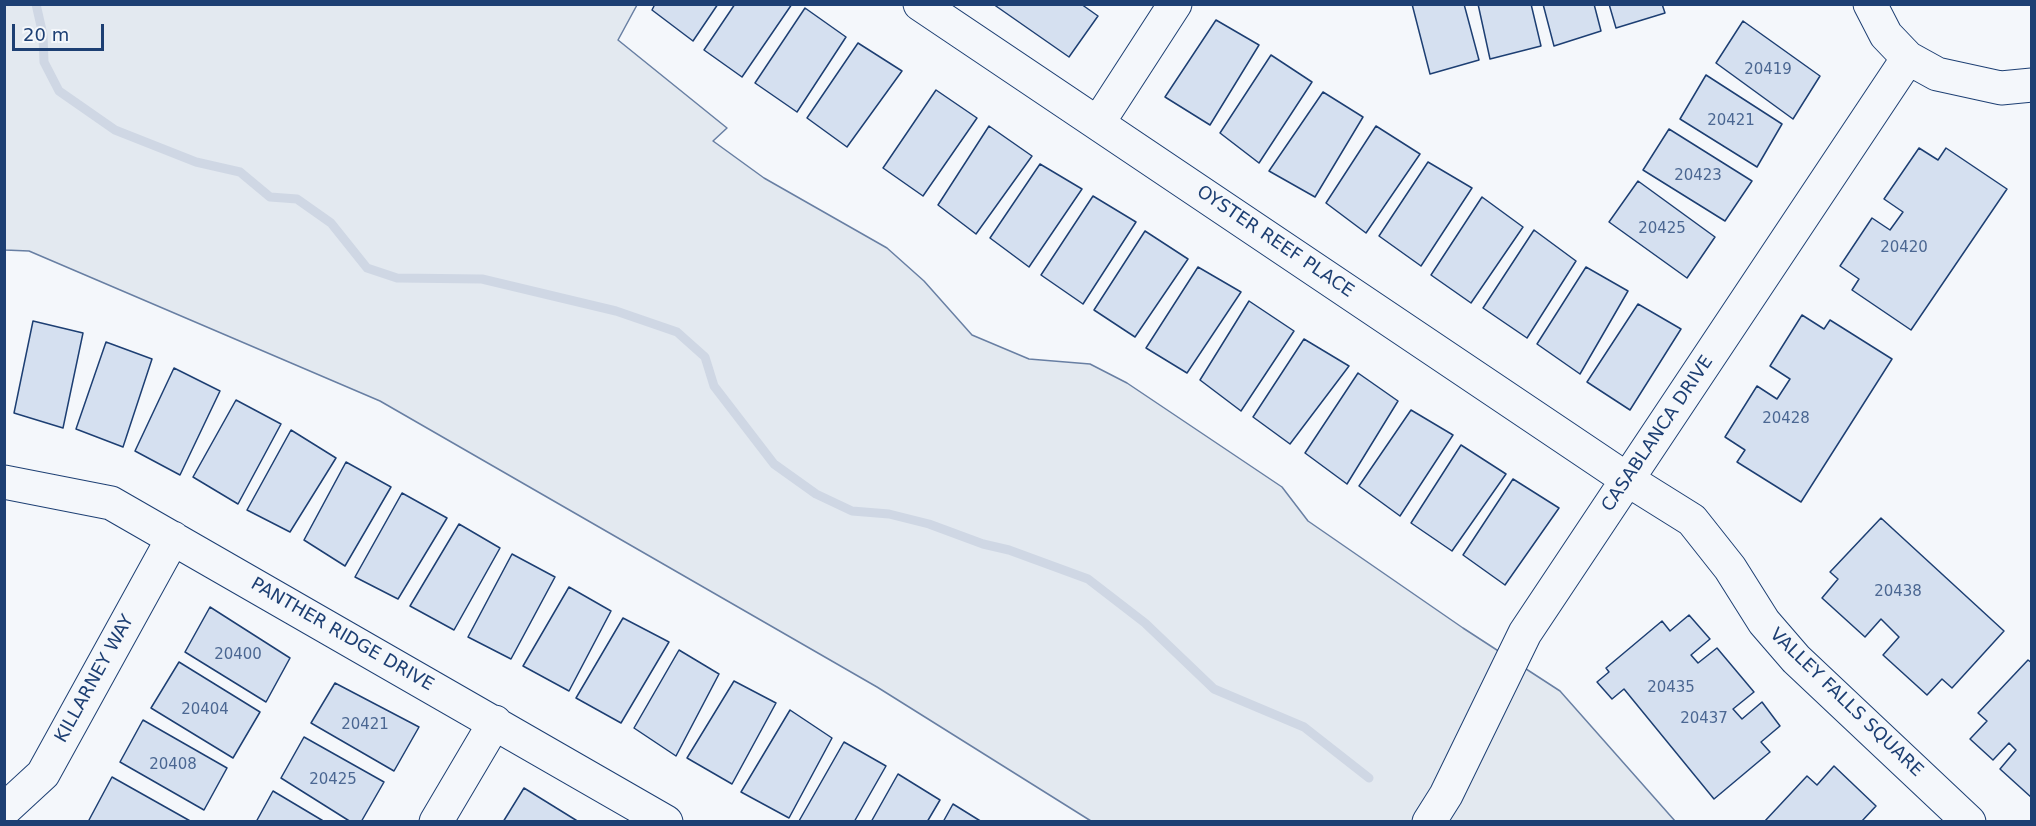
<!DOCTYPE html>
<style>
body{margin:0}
#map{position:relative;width:2036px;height:826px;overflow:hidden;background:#f4f7fb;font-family:"DejaVu Sans",sans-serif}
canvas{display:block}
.frame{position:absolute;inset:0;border:6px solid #1d3f73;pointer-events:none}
.scale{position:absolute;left:12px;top:24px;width:92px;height:27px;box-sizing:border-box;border:3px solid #1d3f73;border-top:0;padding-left:8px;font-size:18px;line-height:21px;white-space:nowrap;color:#1d3f73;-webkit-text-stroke:4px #f4f7fb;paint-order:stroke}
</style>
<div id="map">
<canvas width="2036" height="826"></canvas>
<div class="frame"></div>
<div class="scale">20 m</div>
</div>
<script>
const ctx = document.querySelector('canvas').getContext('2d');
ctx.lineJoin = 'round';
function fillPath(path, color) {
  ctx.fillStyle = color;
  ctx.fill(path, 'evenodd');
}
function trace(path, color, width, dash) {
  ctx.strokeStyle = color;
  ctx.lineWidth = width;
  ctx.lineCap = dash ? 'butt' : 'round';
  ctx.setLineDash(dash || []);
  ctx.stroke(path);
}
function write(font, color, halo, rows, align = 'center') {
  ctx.font = font + ' "DejaVu Sans",sans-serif';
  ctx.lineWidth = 4.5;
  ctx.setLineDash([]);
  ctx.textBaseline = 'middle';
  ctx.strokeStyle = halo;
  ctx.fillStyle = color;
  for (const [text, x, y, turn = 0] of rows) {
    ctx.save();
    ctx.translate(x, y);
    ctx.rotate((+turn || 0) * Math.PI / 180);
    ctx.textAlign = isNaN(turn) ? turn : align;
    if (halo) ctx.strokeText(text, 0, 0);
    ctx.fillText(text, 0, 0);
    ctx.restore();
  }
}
const green = new Path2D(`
 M4,5H637L618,40L727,128L713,141L764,178L887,248L924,281L972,335L1029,359L1090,364L1127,383L1282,487L1308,521L1463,628L1560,691L1675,821H1091L877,687L380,401L29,251L5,250Z`);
const stream = new Path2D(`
 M36,4L43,35L44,62L59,91L115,130L196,162L240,172L270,197L297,199L331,223L367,268L397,278L482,279L616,311L677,332L705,357L714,386L774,464L816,494L852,511L889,514L929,524L983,544L1009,550L1088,579L1145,623L1214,689L1304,727L1369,778`);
const building = new Path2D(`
 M655,4H718L693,41L652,10Z
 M735,4H792L742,77L704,50Z
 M993,4H1081L1098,16L1069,57Z
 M1412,4H1464L1479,60L1430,74Z
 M1478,4H1531L1541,46L1490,59Z
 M1543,4H1594L1601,31L1554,46Z
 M1609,4H1662L1665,13L1616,28Z
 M805,8L846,37L797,112L755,83Z
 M1216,20L1259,45L1210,125L1165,97Z
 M1743,21L1820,76L1793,119L1716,63Z
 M858,43L902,71L847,147L807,118Z
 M1271,55L1312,82L1259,163L1220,133Z
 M1706,75L1782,124L1757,167L1680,119Z
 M936,90L977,118L923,196L883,168Z
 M1323,92L1363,117L1315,197L1269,171Z
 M989,126L1032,156L976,234L938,205Z
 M1376,126L1420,154L1366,233L1326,203Z
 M1669,129L1752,181L1725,221L1643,170Z
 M1919,148L1938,160L1946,148L2007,189L1911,330L1852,290L1859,279L1840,266L1872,218L1890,230L1903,212L1884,199Z
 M1428,162L1472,188L1421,266L1379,236Z
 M1040,164L1082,189L1029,267L990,238Z
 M1638,181L1715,237L1687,278L1609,222Z
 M1093,196L1136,222L1083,304L1041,275Z
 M1482,197L1523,227L1471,303L1431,275Z
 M1534,230L1576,261L1527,338L1483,308Z
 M1145,231L1188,259L1135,337L1094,310Z
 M1198,267L1241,292L1187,373L1146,348Z
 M1586,267L1628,291L1580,374L1537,344Z
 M1249,301L1294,331L1241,411L1200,380Z
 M1638,304L1681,329L1630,410L1587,382Z
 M1802,315L1824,329L1830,320L1892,359L1801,502L1737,462L1745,450L1725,437L1757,386L1777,399L1790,379L1770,366Z
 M33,321L83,333L63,428L14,413Z
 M1304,339L1349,366L1290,444L1253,417Z
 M106,342L152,359L123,447L76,429Z
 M174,368L220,391L180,475L135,451Z
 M1358,373L1398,401L1347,484L1305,453Z
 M236,400L281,424L238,504L193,477Z
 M1411,410L1453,435L1400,516L1359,486Z
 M291,430L336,458L290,532L247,510Z
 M1461,445L1506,474L1452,551L1411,523Z
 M346,462L391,487L345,566L304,540Z
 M1513,479L1559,508L1505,585L1463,555Z
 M402,493L447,518L398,599L355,577Z
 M1881,518L2004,631L1952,688L1942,679L1927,695L1883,655L1899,637L1881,619L1865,637L1822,598L1838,579L1830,572Z
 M459,524L500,548L454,630L410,606Z
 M512,554L555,577L511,659L468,637Z
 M569,587L611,611L569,691L523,666Z
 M210,607L290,658L266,702L185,652Z
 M1689,615L1710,639L1691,655L1698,663L1717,648L1754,692L1733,709L1742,719L1762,702L1780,726L1761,742L1770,752L1714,799L1624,689L1612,699L1597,682L1609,672L1606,668L1662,621L1670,631Z
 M623,618L669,642L621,723L576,698Z
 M679,650L719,674L676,756L634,728Z
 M2028,660L2032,663V798L2000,769L2016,750L2009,743L1993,760L1970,739L1987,721L1978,713Z
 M179,662L260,712L233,758L151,708Z
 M734,681L776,703L732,784L687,758Z
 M335,683L419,727L394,771L311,723Z
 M790,710L832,738L789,818L741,792Z
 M143,720L227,768L204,810L120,762Z
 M304,737L384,782L361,822H351L281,778Z
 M844,742L886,766L854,822H800L799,821Z
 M1834,766L1876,806L1861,822H1764L1807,776L1817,785Z
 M898,774L940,800L927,822H871Z
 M112,777L192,822H91L89,820Z
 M524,788L579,822H503Z
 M273,791L325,822H256Z
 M953,804L982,822H943Z`);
const minor = new Path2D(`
 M920,4L1628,480L1692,520L1730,568L1764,622L1796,659L1969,822
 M1870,4L1886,35L1908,58L1937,74L2001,88L2032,85
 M1098,123L1175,4
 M4,482L111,503L666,822
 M4,810L43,774L173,538
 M436,822L495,722
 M1429,822L1446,795L1525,633L1908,58`);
const numberNames = [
 ["20419",1768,70],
 ["20421",1731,121],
 ["20423",1698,176],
 ["20425",1662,229],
 ["20420",1904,248],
 ["20428",1786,419],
 ["20438",1898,592],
 ["20400",238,655],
 ["20435",1671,688],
 ["20404",205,710],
 ["20437",1704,719],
 ["20421",365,725],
 ["20408",173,765],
 ["20425",333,780]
];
const streetNames = [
 ["OYSTER REEF PLACE",1275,242,34],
 ["CASABLANCA DRIVE",1658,434,-56],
 ["PANTHER RIDGE DRIVE",342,635,30],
 ["KILLARNEY WAY",95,679,-61],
 ["VALLEY FALLS SQUARE",1846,703,44]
];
fillPath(green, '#e3e9f0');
trace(green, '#687fa3', 1.5);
trace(stream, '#cfd7e4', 9);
fillPath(building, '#d5e0f0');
trace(building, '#1d3f73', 1.5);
trace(minor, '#1d3f73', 35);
trace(minor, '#f4f7fb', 33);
write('15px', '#4b6792', null, numberNames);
write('18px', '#1d3f73', '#f4f7fb', streetNames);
</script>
